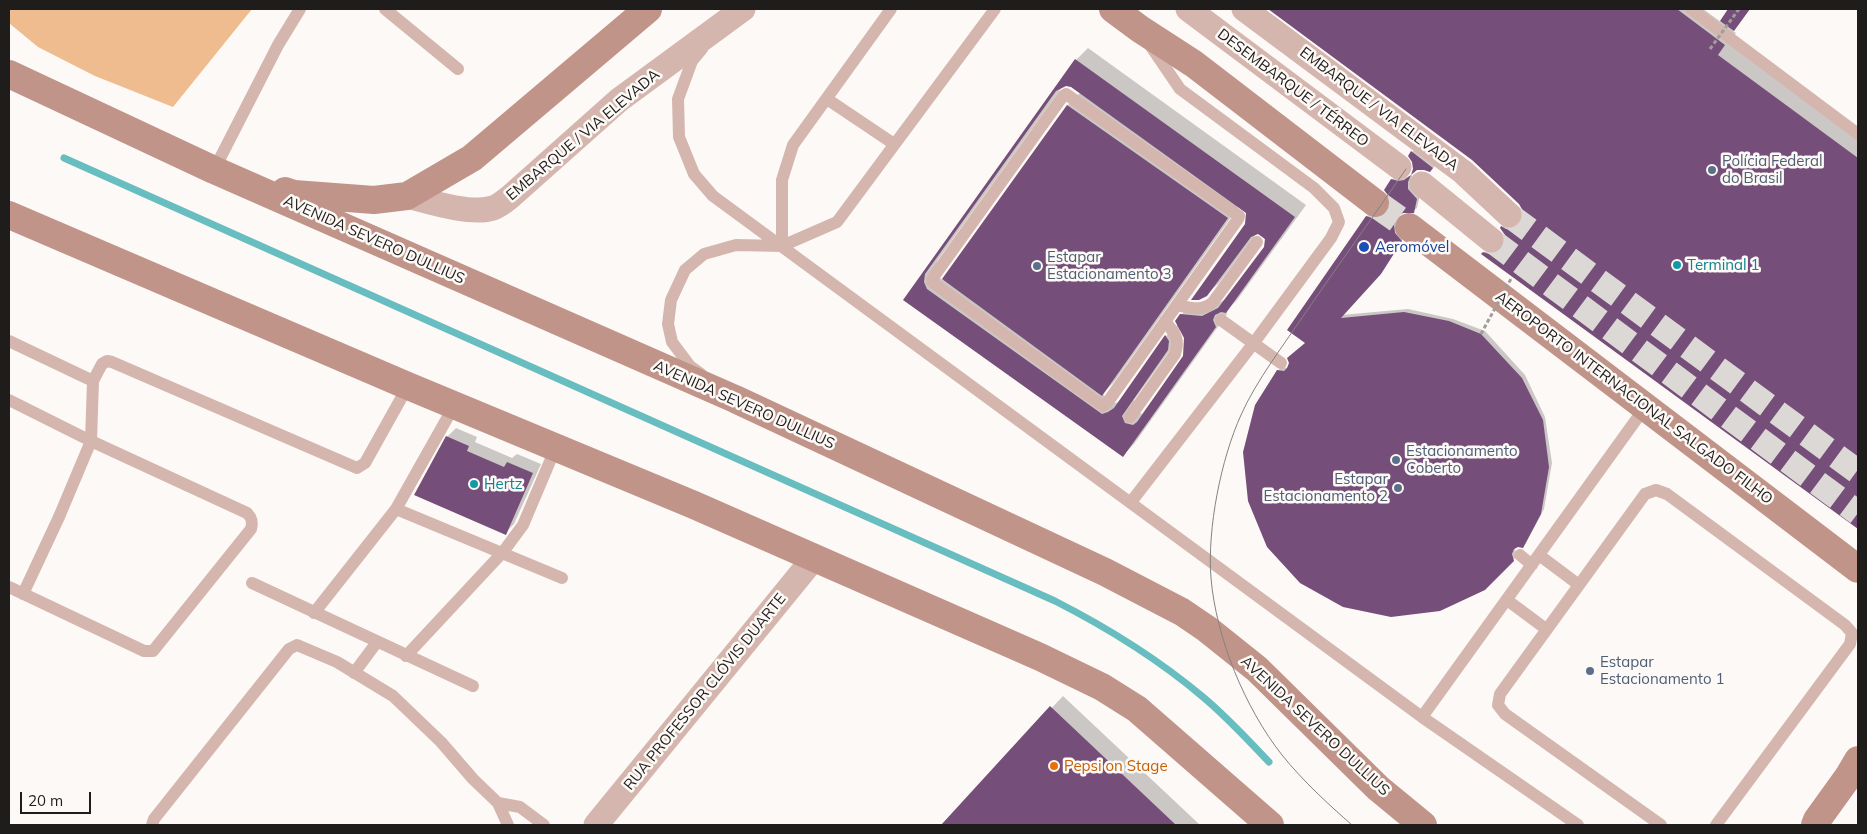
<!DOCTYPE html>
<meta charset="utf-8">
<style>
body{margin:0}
#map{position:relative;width:1867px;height:834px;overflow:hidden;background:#fdf9f6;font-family:Mulish,sans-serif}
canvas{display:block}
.frame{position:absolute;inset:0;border:10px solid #1e1d1b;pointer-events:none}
.scale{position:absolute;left:20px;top:792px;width:71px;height:22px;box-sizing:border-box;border:2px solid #1e1d1b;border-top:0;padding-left:6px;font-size:15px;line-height:18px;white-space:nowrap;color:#1e1d1b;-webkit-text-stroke:4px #fdf9f6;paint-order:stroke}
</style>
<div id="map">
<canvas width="1867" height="834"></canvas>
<div class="frame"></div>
<div class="scale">20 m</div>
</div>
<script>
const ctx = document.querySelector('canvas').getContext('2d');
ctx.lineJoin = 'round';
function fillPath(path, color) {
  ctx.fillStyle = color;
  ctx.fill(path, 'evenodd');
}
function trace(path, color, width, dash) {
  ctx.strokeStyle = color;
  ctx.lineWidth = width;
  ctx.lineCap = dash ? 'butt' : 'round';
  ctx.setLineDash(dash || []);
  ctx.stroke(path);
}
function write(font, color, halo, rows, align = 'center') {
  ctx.font = font + ' Mulish,sans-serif';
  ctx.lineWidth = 5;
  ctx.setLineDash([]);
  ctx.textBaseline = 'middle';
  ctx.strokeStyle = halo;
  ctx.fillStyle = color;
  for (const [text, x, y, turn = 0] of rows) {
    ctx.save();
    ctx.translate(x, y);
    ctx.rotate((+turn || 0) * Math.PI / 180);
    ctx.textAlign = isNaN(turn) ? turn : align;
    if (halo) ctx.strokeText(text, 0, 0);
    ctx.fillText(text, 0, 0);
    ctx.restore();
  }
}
const forest = new Path2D(`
 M9,9H252L173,107L95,76L38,47L9,23Z`);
const shadow = new Path2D(`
 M1270,9H1703L1721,22L1730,9H1750L1733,31L1736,33L1728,43L1858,138V527L1483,254L1495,241L1501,243H1506V235L1501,228L1514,216L1518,218H1524V211L1520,204L1474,160Z
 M1088,48L1306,205L1237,300L1226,311L1227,314L1134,444L1123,455L905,299L1076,60ZM1065,85L1071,86L1080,93L1068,105L943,280L938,277L935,270L937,261L1062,87ZM1239,206L1248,212L1246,224L1206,295L1219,283L1256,234H1262L1266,242L1265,247L1226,299L1215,305L1193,303L1181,315L1178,324L1166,336L1119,402L1115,403L1102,394L1114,382ZM1180,327L1186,337L1184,357L1142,414L1134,409V400L1179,338Z
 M1421,143L1439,162L1430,171L1412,152Z
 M1412,175L1411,185L1420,195L1417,208L1413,211H1403L1399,214L1396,221L1397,229L1404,237L1384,269L1341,315L1408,309L1453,319L1485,331L1525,375L1545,417L1552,463L1544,509L1526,543L1523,547H1516L1515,550L1517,556L1484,589L1278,371L1281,367L1289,368L1307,343L1367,216L1370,213L1376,216L1385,215L1389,212L1392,206V180L1395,176L1402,179Z
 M456,428L477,437L475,442L512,458L517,454L541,464L514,524L505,533L447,437Z
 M1063,696L1200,825H942Z`);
const stream = new Path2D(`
 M64,158L1055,601C1108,628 1158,659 1203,697C1227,717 1248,740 1269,762`);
const building = new Path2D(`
 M1268,9H1677L1725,45L1718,55L1858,158V529L1481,254L1483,252L1489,254H1496L1502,249L1505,242V235L1500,228L1501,226L1506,229H1513L1520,224L1523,218V211L1519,204L1472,160Z
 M1728,9H1750L1734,31L1720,21Z
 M1075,59L1295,217L1226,313L1221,312L1215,315L1213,320L1216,327L1123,457L903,300ZM1066,86L1071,87L1246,213L1245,224L1191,300H1199L1207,296L1251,237L1258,234L1265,239L1264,247L1218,308L1202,316L1180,314L1175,321L1184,338L1183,356L1137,422L1133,425L1125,423L1122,416L1168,350L1169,341L1165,335L1114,408L1108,412L1102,414L927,289L924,282L925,274L1056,91Z
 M1067,105L1228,218L1102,396L942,279Z
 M1411,151L1433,168L1430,172L1424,170H1417L1411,175L1413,169L1412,162L1408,156Z
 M1411,175L1408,182V189L1417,199L1414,213H1403L1397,217L1394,225L1395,233L1402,241L1381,274L1341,318L1404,312L1449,321L1481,334L1522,378L1543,420L1549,467L1541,514L1523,548L1518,547L1514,549L1512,554L1514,561L1485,590L1440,611L1391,617L1343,607L1300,583L1267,547L1248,501L1243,452L1255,405L1277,370L1284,371L1287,368L1289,363L1287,358L1305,343L1287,330L1366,216L1372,218H1380L1388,212L1390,206V198L1384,190L1391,179L1398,181L1404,180Z
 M446,436L469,446L467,451L504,467L507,462L533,473L506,535L414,495Z
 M1050,706L1176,825H941Z`);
const streetTunnel = new Path2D(`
 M1509,215L1858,472
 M1491,240L1858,513`);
const secondaryTunnel = new Path2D(`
 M1375,203L1409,227`);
const lane = new Path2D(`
 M385,9L458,69
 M1691,9L1858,134
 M702,49L692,61L678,99L679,137L694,174L713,196L1422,717L1578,825
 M1066,94L1239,216L1238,219L1107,403L1103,406L932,282V279L1063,96Z
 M827,99L894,144
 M214,170L278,45L300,9
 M782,246V180L793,145L891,9
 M1177,305C1191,308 1201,312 1213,302L1257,242
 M1221,320L1281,363
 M9,341L93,381
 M701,374L690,366L672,342L668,324L671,300L685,270L704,254L736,245L782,246L837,222L995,9
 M9,400L91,441L247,513C252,518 253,522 251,529L153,651H144L9,587
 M1130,417L1175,354C1180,338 1175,334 1165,321
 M1131,502L1253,344L1331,238L1339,222L1334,208L1314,188L1180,89L1150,45
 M396,509L562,578
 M1520,555L1532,565
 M1539,555L1579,585
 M252,583L473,686
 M23,594L59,517L91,441L93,381L102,364L107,361L112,362L357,468L365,463L408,386
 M1507,600L1546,629
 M314,613L396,509L454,406
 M406,656L503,552L523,525L556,447
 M354,673L377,642
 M1422,717L1646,406
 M498,803L520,807L544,825
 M152,825L154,819L289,649L297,645L337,662L393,696L441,742L473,779L498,803L508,825
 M1661,825L1505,714L1498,705L1500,694L1645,494L1656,490L1667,494L1845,625L1852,633L1850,644L1716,825`);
const street = new Path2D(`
 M1188,9L1399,167
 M1244,9L1463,172L1509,215
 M1422,184L1491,240
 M407,196C430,202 471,215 493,208C499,206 505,201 510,197L619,100L743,9
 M596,825L814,558`);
const secondary = new Path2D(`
 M1113,9L1140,29L1194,64L1375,203
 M9,74L214,170L735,399L1105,572L1182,612L1207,629L1257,669L1378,788L1423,825
 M285,191L294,194L374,200L407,196L472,158L648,9
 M9,215L408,386L694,505L1040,657L1102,687L1137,709L1270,825
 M1409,227L1858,569
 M1815,825L1817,820L1848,777L1858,760`);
const tram = new Path2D(`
 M1352,825C1328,804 1303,781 1282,755C1245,708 1216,638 1211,578C1207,529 1221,459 1241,415C1256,381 1285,343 1306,312C1339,264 1373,217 1406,169`);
const pathBridge = new Path2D(`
 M1710,49L1739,9
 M1481,334L1512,277`);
const markers = [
 [1712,170,5,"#5c6f8a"],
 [1364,247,6,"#1a4fb4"],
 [1677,265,5,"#0f9aa8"],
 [1037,266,5,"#5c6f8a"],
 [1396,460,5,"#5c6f8a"],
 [474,484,5,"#0f9aa8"],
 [1398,488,5,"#5c6f8a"],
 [1590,671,5,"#5c6f8a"],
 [1054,766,5,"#e8710a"]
];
const streetNames = [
 ["DESEMBARQUE / TÉRREO",1293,88,37],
 ["EMBARQUE / VIA ELEVADA",1379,109,37],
 ["EMBARQUE / VIA ELEVADA",583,135,-40],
 ["AVENIDA SEVERO DULLIUS",374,240,24],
 ["AEROPORTO INTERNACIONAL SALGADO FILHO",1634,398,37],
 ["AVENIDA SEVERO DULLIUS",744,405,24],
 ["RUA PROFESSOR CLÓVIS DUARTE",705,692,-51],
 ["AVENIDA SEVERO DULLIUS",1315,726,43]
];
const serviceNames = [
 ["Polícia Federal",1722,161],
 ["do Brasil",1722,178],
 ["Estapar",1047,257],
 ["Estacionamento 3",1047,274],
 ["Estacionamento",1406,451],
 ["Coberto",1406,468],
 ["Estapar",1388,479,"right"],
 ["Estacionamento 2",1388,496,"right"],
 ["Estapar",1600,662],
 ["Estacionamento 1",1600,679]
];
const transitNames = [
 ["Aeromóvel",1375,247]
];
const cultureNames = [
 ["Terminal 1",1687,265],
 ["Hertz",484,484]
];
const foodNames = [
 ["Pepsi on Stage",1064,766]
];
fillPath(forest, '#eebc8e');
fillPath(shadow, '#0003');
trace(stream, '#67bdbf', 7);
fillPath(building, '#764e7a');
trace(streetTunnel, '#dcd8d5', 25, [25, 12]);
trace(secondaryTunnel, '#dcd8d5', 28, [28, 14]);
trace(lane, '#d5b6ae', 12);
trace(street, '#d5b6ae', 25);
trace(secondary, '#c19489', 28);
trace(tram, '#848280', 1);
trace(pathBridge, '#9f9c9a', 3, [4, 2.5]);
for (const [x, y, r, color] of markers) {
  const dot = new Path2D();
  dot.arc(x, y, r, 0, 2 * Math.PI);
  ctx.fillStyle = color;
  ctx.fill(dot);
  trace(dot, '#fdf9f6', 2);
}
write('15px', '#1e1d1b', '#fdf9f6', streetNames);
write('15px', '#4e5e75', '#fdf9f6', serviceNames, 'left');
write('15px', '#164399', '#fdf9f6', transitNames, 'left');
write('15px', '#0d838f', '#fdf9f6', cultureNames, 'left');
write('15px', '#c56008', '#fdf9f6', foodNames, 'left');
</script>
